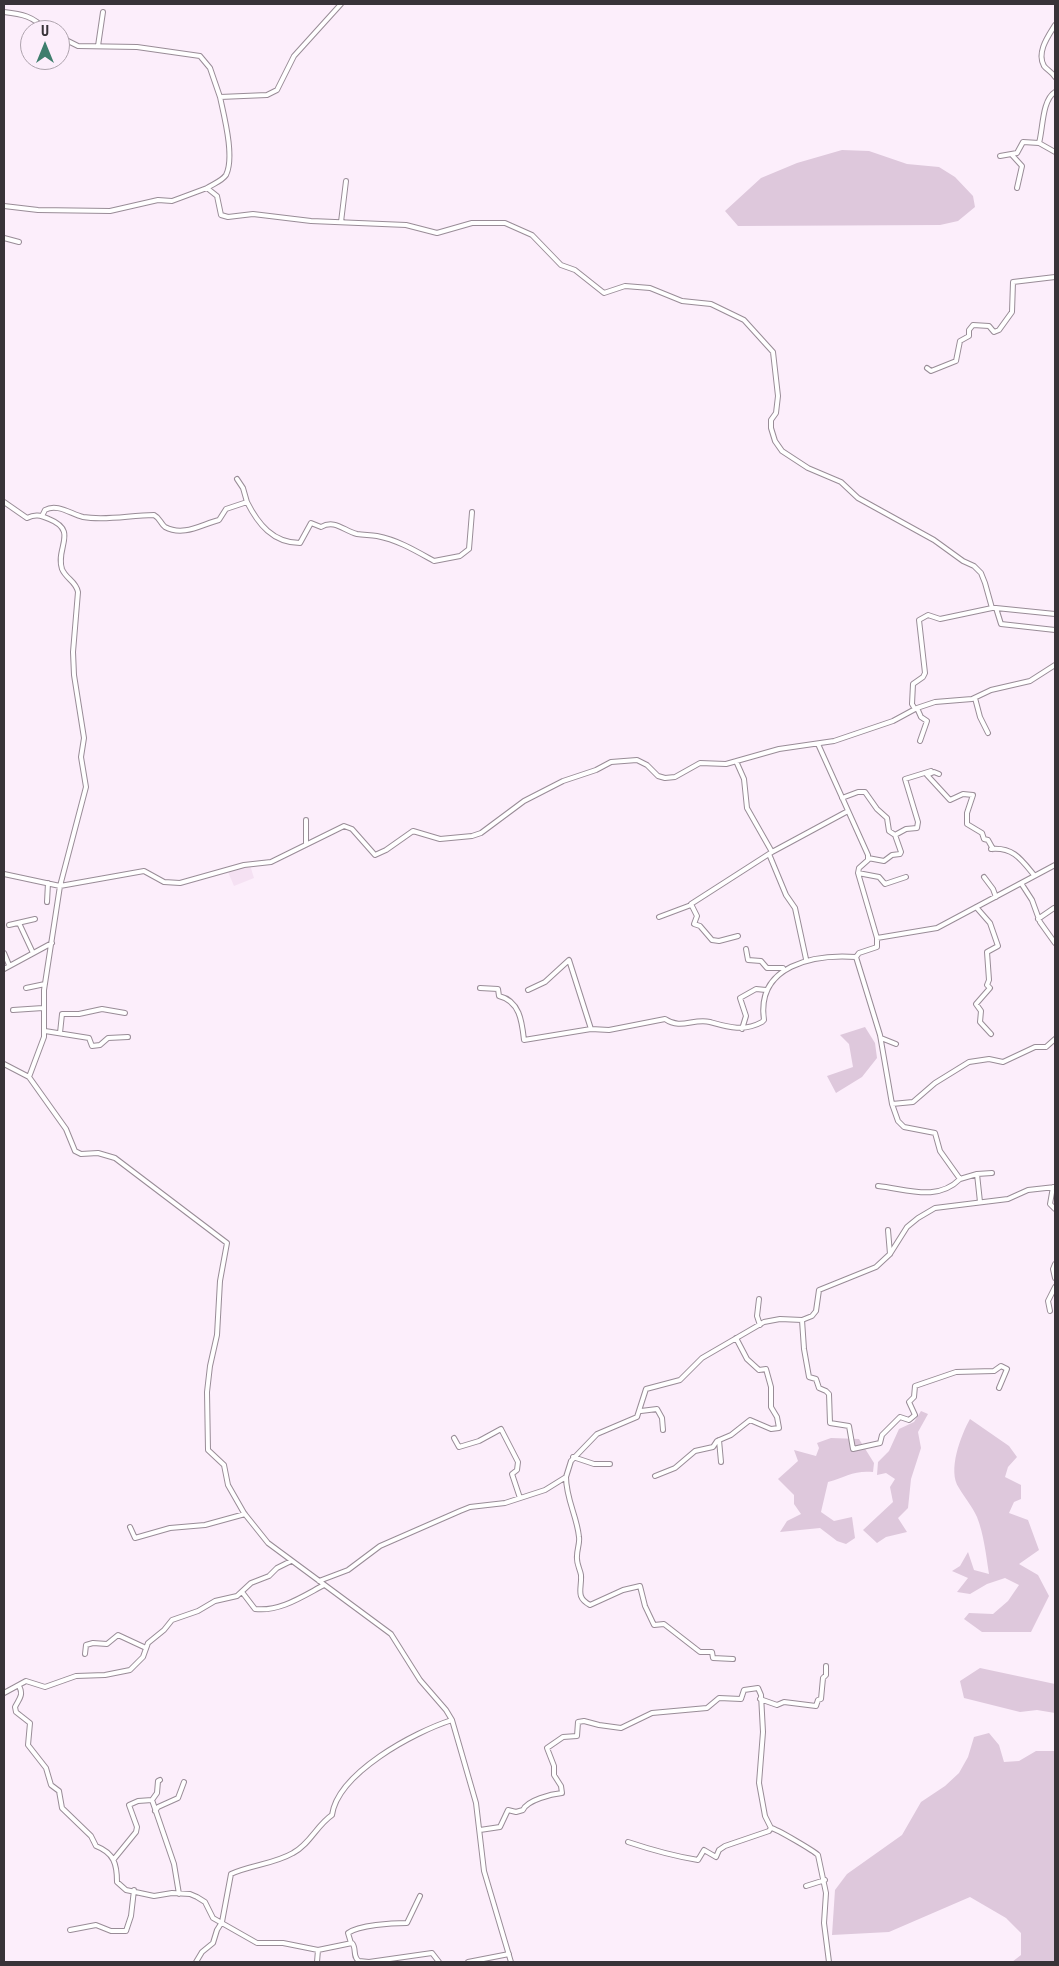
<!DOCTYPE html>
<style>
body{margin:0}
#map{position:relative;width:1059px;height:1966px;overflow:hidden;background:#fceefb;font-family:"Roboto Condensed",sans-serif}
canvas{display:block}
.frame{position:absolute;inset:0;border:5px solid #383338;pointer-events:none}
.north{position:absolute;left:20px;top:20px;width:50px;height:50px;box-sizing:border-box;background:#fceefb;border:1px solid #aea3ad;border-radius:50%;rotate:0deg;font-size:14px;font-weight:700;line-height:20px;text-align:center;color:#383338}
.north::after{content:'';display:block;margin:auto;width:18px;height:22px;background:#3e7e6d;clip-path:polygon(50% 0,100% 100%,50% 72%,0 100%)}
</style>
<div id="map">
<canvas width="1059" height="1966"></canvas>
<div class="frame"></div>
<div class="north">U</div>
</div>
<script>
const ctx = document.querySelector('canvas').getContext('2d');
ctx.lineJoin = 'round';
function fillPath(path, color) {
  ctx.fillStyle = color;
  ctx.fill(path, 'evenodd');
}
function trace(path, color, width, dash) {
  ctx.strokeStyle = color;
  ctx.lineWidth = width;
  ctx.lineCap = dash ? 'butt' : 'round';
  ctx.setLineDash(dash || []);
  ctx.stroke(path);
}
const built = new Path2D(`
 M250,865L254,878L234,886L228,872Z`);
const green = new Path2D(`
 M842,150L869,151L907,164L939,167L955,177L973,196L975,207L958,221L940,225L738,226L725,211L761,178L797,163Z
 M865,1027L875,1043L877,1058L862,1077L836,1093L827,1076L853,1067L849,1044L840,1035Z
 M921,1411L928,1414L918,1432L921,1448L911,1479L908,1508L898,1518L907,1532L886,1537L877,1543L863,1530L893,1502L890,1487L895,1479L886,1473L877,1475L878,1462L889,1451L899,1429L914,1422Z
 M970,1419L1009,1446L1017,1457L1008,1467L1005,1477L1021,1485V1499L1014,1502L1009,1513L1028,1520L1039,1550L1019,1564L1038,1575L1049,1596L1031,1632H982L964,1619L969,1613L993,1614L1008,1601L1019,1585L1005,1578L987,1584L970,1594L957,1592L968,1578L952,1571L960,1566L968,1552L974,1570L989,1574C986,1555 984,1535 977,1517C972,1506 965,1498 959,1488C947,1471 961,1435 970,1419Z
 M831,1438L859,1439L874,1463L873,1472C855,1470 845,1477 828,1482L821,1512L834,1521L852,1517L855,1538L846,1544L837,1541L820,1528L780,1532L787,1521L801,1514L794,1504V1495L778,1479L798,1461L794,1450L816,1456L819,1448L817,1443Z
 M980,1668L1055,1684V1713L1037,1710L1020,1712L964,1698L960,1681Z
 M989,1733L999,1745L1004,1762L1019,1761L1036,1751H1055V1962H1012L1021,1955V1933L1006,1918L970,1897L889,1932L832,1935L835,1890L847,1874L902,1835L921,1802L945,1786L959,1773L968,1757L974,1737Z`);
const minor = new Path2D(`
 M4,12C21,14 34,16 45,30
 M1055,25C1049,35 1036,52 1044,66C1047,70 1052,72 1055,77
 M60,37L78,46L137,47L200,56L210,68L220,97L267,95L277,90L294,56L341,4
 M98,46L103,12
 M1039,143L1055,152
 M1012,155L1022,166L1017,188
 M1000,156L1017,153L1023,142L1039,143C1043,129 1042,100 1055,92
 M207,188C213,184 222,181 226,175C235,157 224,116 220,97
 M4,206L38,210L110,211L158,200L172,201L207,188L217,196L221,215L228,217L253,214L311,221L406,225L437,233L472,223H505L532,235L561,265L575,270L604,293L625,286L650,288L682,301L711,304L744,320L773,352L778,396L776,413L771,420V428L775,441L782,451L808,468L841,482L858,498L934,540L963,561L974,566L981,573L985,583L992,608H996L1001,624L1055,630
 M341,222L346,181
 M4,238L19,242
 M927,368L931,371L956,361L960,341L969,336V330L973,325L989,326L994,332L999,330L1012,312L1013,282L1055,277
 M237,479L243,488L247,502
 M4,502L27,518C35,514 40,515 49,519C79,531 55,548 62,569C66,579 76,581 78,592L73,652L74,675L84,738L81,757L86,787L60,886L44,990V1037L29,1077L66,1129L75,1151L81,1154L98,1153L115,1158L227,1243L220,1281L217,1335L210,1366L207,1392L208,1450L224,1465L228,1485L244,1513L268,1543L391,1634L420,1680L446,1710L452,1720L476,1803L484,1871L511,1962
 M42,516L45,510C57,503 71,514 83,517C107,521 130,515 154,515C160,518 160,523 165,527C184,537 202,524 219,520L226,509L247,502C258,524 273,543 300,543L311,523L321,527C335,519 344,531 357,534C364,535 370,535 377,536C398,540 416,551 434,561L460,556L469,549L472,512
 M996,608L1055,614
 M975,698L980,717L988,733
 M917,708L921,717L927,721L920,741
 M915,709L912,704L913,684L923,677L925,673L919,620L928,615L940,619L992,608
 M818,744L868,855V860L859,868L858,873L877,938L937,928L1055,865
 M736,761L744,779L747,808L772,852L691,904L697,916L694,924L700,926L712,940L719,941L738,936
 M939,774L934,772L927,775L950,800L963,794L973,795L967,813V824L982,833L984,839L988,840L993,849
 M842,798L858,792H865L877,809L887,818L889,831L895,835L901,852L900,854L892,855L884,861L868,858
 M306,820V843
 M895,835L906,829L917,828L918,822L905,779L931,771
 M991,849C1013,847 1021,859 1034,875
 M772,852L848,811
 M769,854L786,895L795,908L806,959
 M858,873L879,877L885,884L906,877
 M4,874L60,886L144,871L164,882L180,883L244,865L271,862L344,826L352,829L375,855L386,850L413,831L440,839L472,836L481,833L524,801L563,781L596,770L611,762L637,760L647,765L658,776L665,778L675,777L700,763L726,764L779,749L834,741L893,721L917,708L935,702L972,699L991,690L1030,681L1055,665
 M984,877L993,889L996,897
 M1021,883L1032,900L1040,922L1055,943
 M47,902L48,883
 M976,907L990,923L998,946L987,952L989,980L987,985L990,988L976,1004L981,1011L980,1022L991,1034
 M659,917L691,905
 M1038,919L1054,908
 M19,923L33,953
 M9,925L35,919
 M877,938V947L859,953L856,957L880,1035L892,1104L898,1121L904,1127L935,1133L940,1151L960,1179L977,1174L980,1202
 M746,949L748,960L761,961L767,968H783L784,971
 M4,953L9,965
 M4,969L52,943
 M26,988L45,984
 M480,988L498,989L499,996C520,1001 522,1022 524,1040L591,1029L609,1030L665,1019C681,1030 693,1018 710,1022C728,1027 744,1032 762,1022L764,1020C756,965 814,954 856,957
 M528,990L545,982L569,960L591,1029
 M13,1010L43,1008
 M742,1029L746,1016L740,998L756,989L766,990
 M45,1031L89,1038L92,1046L100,1045L108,1038L128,1037
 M60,1033L62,1014H79L102,1009L125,1013
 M881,1038L896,1044
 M4,1064L29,1077
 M892,1104L913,1102L935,1083L969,1062L989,1059L1003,1062L1035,1047H1046L1055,1039
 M977,1174L992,1173
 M878,1186C907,1189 937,1202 960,1179
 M1053,1187L1050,1204L1055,1209
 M888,1230L890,1254
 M1055,1264L1053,1269L1055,1278
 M759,1299L757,1316L760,1325
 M1050,1311L1048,1301L1055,1287
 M802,1320L804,1349L809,1377L816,1379L819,1388L826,1391L829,1394L830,1423L849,1426L853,1449L880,1443L882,1435L900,1417L909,1420L915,1415L909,1402L914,1397L915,1386L956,1372L994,1371L1001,1366L1007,1369L999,1388
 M641,1411L657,1409L662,1418L663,1430
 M454,1438L459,1447L479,1441L501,1429L518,1462L517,1470L512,1474L520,1498
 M719,1440L721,1462
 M573,1457L594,1464H610
 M655,1476L675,1468L695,1451L713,1447L717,1441L731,1435L750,1420L771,1429L779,1428L777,1417L771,1407V1387L766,1369L759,1370L747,1359L736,1338
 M566,1477C566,1499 577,1516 579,1537C580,1543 577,1549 577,1556C576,1563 580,1569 581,1575C582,1589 575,1597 590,1605L623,1590L640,1586L645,1606L654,1625L664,1624L700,1652H712L713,1658L733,1659
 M130,1527L135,1538L170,1528L205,1525L245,1514
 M319,1581L348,1570L380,1546L460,1511L470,1507L505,1503L545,1490L566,1477L571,1461L597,1434L637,1417L646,1389L680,1380L702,1358L764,1322L780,1319L802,1320L812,1316L816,1311L819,1290L876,1267L890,1254L907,1227L918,1218L935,1208L1008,1199L1028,1190L1055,1187
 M242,1592L255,1609C280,1612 303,1596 324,1585
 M85,1654L86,1645L93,1643L107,1644L118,1635L146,1648
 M19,1686C24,1695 19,1699 15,1707L16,1712L30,1723L28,1745L46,1768L51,1785L59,1791L62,1808L91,1836L96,1846C114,1853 117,1864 117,1882L126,1890L154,1896L172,1893L190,1894L197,1897L205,1902L213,1918L257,1943H283L318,1950L352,1943C357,1948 352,1957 359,1961L369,1962L432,1953L439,1962
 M4,1693L26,1681L45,1687L76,1676L105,1675L130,1670L143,1657L148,1643L164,1630L172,1620L198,1611L215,1601L237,1596L251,1583L269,1576L277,1568L291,1561
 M760,1699L777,1705L784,1702L816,1706L818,1700L821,1699L823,1678L826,1675V1666
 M152,1800L174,1864L179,1894
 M155,1811L158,1807L178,1798L184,1782
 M480,1830L500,1827L508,1810L516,1812L523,1810C527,1800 552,1794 562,1793L561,1786L554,1775V1766L547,1748L563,1737L577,1736L578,1722L584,1721L599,1725L621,1728L652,1713L707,1708L719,1698L741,1699L744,1690L758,1688L761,1695L763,1732L759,1783L765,1816L771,1828C777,1829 814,1851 818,1855L826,1893L824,1923L829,1962
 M628,1842C652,1850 673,1856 698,1860L704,1850L716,1857L719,1850L725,1846L769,1831L771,1828
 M114,1859L136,1832L137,1827L129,1805L138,1801L152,1800L157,1793L158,1781L160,1780
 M806,1886L825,1880
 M70,1930L96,1925L111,1931H126L131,1916L134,1890
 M351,1943L348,1933C359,1925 392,1923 407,1923L420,1896
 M196,1962L202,1952L213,1943L217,1930L222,1922L231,1874C251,1865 274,1864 293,1853C310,1844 317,1825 332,1815C338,1773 414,1732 452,1720
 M317,1962L318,1950
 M468,1962L509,1954`);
fillPath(built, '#f5e1f3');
fillPath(green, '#dec8dc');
trace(minor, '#998c97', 6);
trace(minor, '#fff', 4);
</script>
